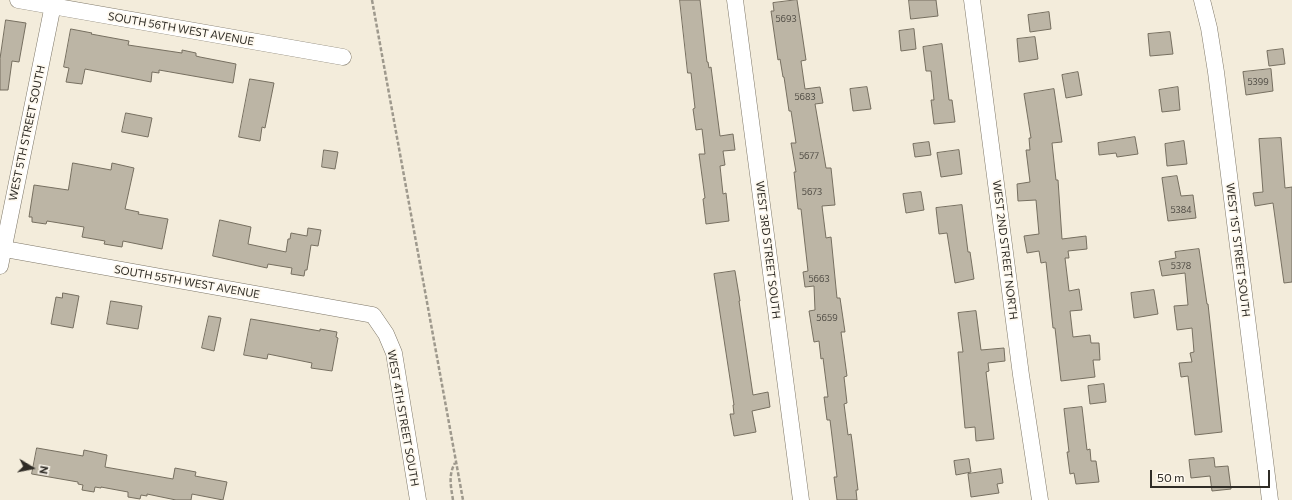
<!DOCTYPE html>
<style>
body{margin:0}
#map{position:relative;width:1292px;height:500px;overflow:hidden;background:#f3ecdb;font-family:Commissioner,sans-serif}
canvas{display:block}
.north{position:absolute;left:12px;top:448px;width:40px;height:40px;-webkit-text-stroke:3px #fef9ef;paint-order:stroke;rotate:100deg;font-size:11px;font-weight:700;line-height:16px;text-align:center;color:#2f2c26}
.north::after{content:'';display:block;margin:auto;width:14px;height:18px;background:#2f2c26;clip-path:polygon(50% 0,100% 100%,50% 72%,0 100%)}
.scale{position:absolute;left:1150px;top:470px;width:120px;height:18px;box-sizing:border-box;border:2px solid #2f2c26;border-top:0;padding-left:5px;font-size:12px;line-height:14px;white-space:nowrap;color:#2f2c26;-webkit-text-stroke:3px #fef9ef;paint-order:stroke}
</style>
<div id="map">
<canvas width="1292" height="500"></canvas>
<div class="north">N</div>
<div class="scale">50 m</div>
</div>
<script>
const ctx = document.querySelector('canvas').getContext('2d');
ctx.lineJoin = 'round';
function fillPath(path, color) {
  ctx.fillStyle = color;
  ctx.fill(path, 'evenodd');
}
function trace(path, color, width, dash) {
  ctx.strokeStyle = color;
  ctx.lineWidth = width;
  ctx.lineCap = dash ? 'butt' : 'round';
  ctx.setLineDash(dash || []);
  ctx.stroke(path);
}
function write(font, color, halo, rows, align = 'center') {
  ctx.font = font + ' Commissioner,sans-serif';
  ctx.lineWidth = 3.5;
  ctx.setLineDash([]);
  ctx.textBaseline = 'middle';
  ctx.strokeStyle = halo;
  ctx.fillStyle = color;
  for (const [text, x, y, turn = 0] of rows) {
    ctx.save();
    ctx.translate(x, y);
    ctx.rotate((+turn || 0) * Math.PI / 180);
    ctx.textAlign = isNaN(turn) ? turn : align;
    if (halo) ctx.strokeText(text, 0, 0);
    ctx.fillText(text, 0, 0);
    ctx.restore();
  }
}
const building = new Path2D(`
 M680,0H700L707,62H708L709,68L711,67L720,136L733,134L735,150L723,151L725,165L720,166L723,194L726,193L729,221L706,224L703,199L705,198L699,154H705L702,129L696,130L693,109L695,108L691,73H688Z
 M797,0L806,60L801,61L805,89L820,87L823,103L815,104L826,168H831L835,205L822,206L826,238L831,237L837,298H840L845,332H841L847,376L844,377L847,403L844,404L848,435L851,434L852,441L858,490H856L857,500H837L834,477H837L830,420H827L824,397H828L823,358L821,359L819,341L814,342L809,311L815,310L814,286L805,287L803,272L808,271L801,209H798L794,172H796L791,143H796L791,111H789L784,77H783L780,59L778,60L771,11H774L773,3Z
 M909,0H936L938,16L911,19Z
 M1049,12L1051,29L1030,32L1028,15Z
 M6,20L26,23L19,62L12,61L8,90H0V59Z
 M71,29L92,33L91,34L129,41L128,45L182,53V50L196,53V56L200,57L236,64L233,83L159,70V73L152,72L151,82L85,69L82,84L66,82L69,68L64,67Z
 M914,29L916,49L901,51L899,31Z
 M1170,32L1173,54L1150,56L1148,34Z
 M1035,37L1038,59L1019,62L1017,39Z
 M942,44L949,100H952L955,122L934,124L931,100H934L931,71H926L923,47Z
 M1283,49L1285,64L1269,66L1267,51Z
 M1271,69L1273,91L1246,95L1243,72Z
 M1078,72L1082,95L1066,98L1062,75Z
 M250,79L274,83L265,128L262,127L260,141L239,137Z
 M867,87L871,109L853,111L850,89Z
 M1178,87L1180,110L1162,112L1159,90Z
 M1054,89L1062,142L1052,143L1056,180H1058L1062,239L1086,236L1087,249L1068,251L1069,258H1065L1069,291L1079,289L1082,310L1070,311L1073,337L1090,335L1091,343H1099L1100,360H1093L1095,377L1061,381L1055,328H1053L1046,262L1041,263L1039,251L1027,253L1024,236L1039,234L1036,200L1018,201L1017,184L1030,182L1026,150H1030L1029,138H1031L1024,94Z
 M126,113L152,118L148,137L122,132Z
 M1135,137L1138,154L1117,157L1116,153L1099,155L1098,143Z
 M1281,138L1285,188L1292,187V282L1284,283L1273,203L1255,206L1253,193L1263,192L1259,139Z
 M1184,141L1187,164L1167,166L1165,144Z
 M929,142L931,155L915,157L913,144Z
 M324,150L338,152L335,169L322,167Z
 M959,150L962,174L941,177L937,153Z
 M73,163L111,170L112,163L134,168L125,209L139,212L138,214L168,219L162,249L123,241L122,247L104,244L105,241L82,237L84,227L47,221L46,224L32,222V217H29L34,185L68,190Z
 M1177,176L1181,196L1193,195L1196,218L1168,221L1162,178Z
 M921,192L924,210L906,213L903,194Z
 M962,205L968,252H970L974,279L955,283L947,233L939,234L936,208Z
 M220,220L251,227L248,244L286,252L288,239H290L291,233L307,236L308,228L321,230L318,246L311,245L307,270H305L304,276L291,274L292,268L268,264L267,268L213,256Z
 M1199,249L1207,304H1208L1222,432L1195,435L1188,376L1181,377L1179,363L1192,362L1190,353L1194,352L1192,328L1177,330L1174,306L1188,305L1185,273L1162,276L1159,261L1176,258L1175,252Z
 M735,271L740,301H739L753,395L768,392L770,407L752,411L756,432L734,436L730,414H734L733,405H734L714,274Z
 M1154,290L1158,314L1134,318L1131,293Z
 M63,293L79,296L73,328L51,324L56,297L62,298Z
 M111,301L142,306L138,329L107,324Z
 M976,311L981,350L1004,348L1005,361L988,363L989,371L986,372L994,439L976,441L975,427L965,428L958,352H963L958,313Z
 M209,316L221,318L214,351L202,348Z
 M251,319L320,331V329L337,332L336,337L338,338L332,371L311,368L312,363L268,354L267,359L244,355Z
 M1104,384L1106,402L1090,404L1088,386Z
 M1082,407L1087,450L1090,449L1091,461H1096L1099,482L1076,484L1074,473L1070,474L1067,452H1069L1064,409Z
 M37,448L83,456L84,450L107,455L105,467L173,479L175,468L196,472L195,476L227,482L223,500L192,494L191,500H176L147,494V496L141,495L140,499L128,497V492L101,487V488L95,487L94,492L82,490L83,485L78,484V482L32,474Z
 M1214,458L1215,467L1228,466L1231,489L1212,491L1210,476L1191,478L1189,460Z
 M969,459L971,472L956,475L954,461Z
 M1001,469L1003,483L997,484L999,493L971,497L968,474Z`);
const path = new Path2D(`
 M372,0L463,500
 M453,500C451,487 448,475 455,463`);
const minor = new Path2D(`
 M18,0L343,57
 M735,0L801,500
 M972,0L1021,375L1040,500
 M1202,0L1209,28L1216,72L1270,500
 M0,248L373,315L386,334L394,353L418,500
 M0,266L54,0`);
const numberNames = [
 ["5693",786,19],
 ["5399",1258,82],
 ["5683",805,97],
 ["5677",809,156],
 ["5673",812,192],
 ["5384",1181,210],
 ["5378",1181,266],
 ["5663",819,279],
 ["5659",827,318]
];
const streetNames = [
 ["SOUTH 56TH WEST AVENUE",181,29,10],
 ["WEST 5TH STREET SOUTH",27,133,-78],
 ["WEST 3RD STREET SOUTH",768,250,83],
 ["WEST 2ND STREET NORTH",1005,250,83],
 ["WEST 1ST STREET SOUTH",1238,250,83],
 ["SOUTH 55TH WEST AVENUE",187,282,10],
 ["WEST 4TH STREET SOUTH",403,418,80]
];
fillPath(building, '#bcb5a5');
trace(building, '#766f60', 1);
trace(minor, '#7e7768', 17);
trace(path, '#9e998d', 2.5, [4, 2]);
trace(minor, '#fff', 16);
write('9px', '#524e46', null, numberNames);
write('11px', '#2f2c26', '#fef9ef', streetNames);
</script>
